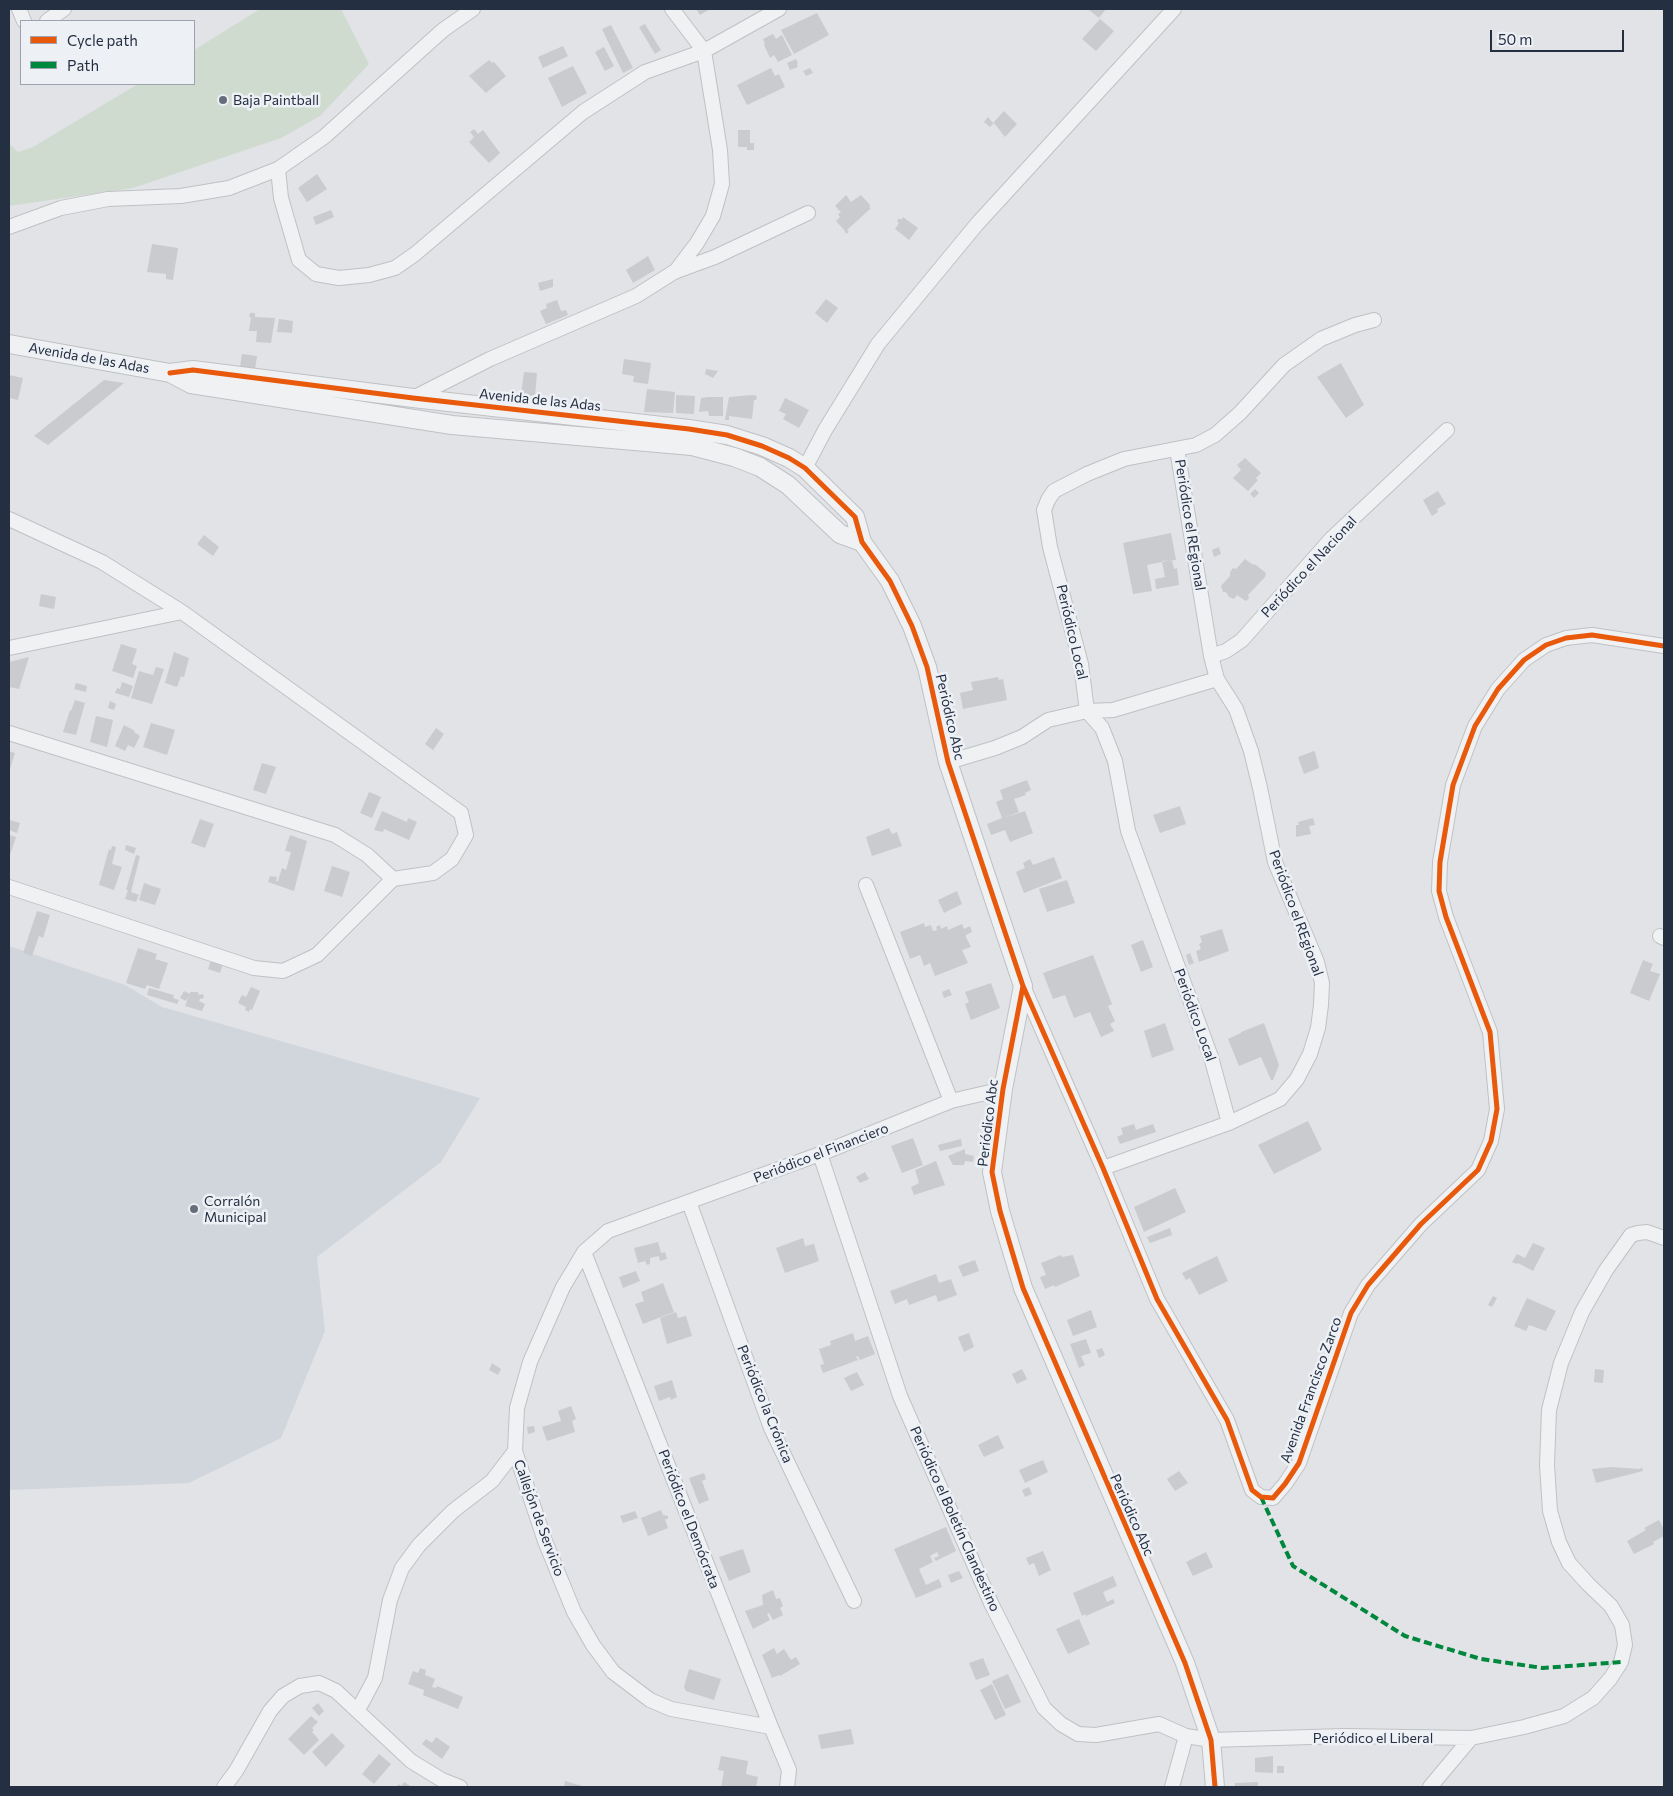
<!DOCTYPE html>
<meta charset="utf-8">
<style>
body{margin:0}
#map{position:relative;width:1673px;height:1796px;overflow:hidden;background:#e1e3e6;font-family:Commissioner,sans-serif}
canvas{display:block}
.frame{position:absolute;inset:0;border:10px solid #252f42;pointer-events:none}
.legend{position:absolute;left:20px;top:20px;width:175px;height:65px;box-sizing:border-box;background:#edf1f6;border:1px solid #9da3ae;margin:0;padding:6px 9px;list-style:none;font-size:15px;color:#252f42}
.legend li{display:flex;align-items:center;gap:10px;height:25px}
.legend b{width:25px;border:1px solid #9da3ae}
.scale{position:absolute;left:1490px;top:30px;width:134px;height:22px;box-sizing:border-box;border:2px solid #252f42;border-top:0;padding-left:6px;font-size:15px;line-height:18px;white-space:nowrap;color:#252f42;-webkit-text-stroke:4px #edf1f6;paint-order:stroke}
</style>
<div id="map">
<canvas width="1673" height="1796"></canvas>
<div class="frame"></div>
<ul class="legend">
<li><b style="height:6px;background:#e8590c"></b>Cycle path</li>
<li><b style="height:6px;background:#00873e"></b>Path</li>
</ul>
<div class="scale">50 m</div>
</div>
<script>
const g = document.querySelector('canvas').getContext('2d');
g.lineJoin = 'round';
function fill(path, color) {
  g.fillStyle = color;
  g.fill(path, 'evenodd');
}
function shape(rows) {
  const path = new Path2D();
  for (const r of rows) {
    path.moveTo(r[0], r[1]);
    for (let i = 2; i < r.length; i += 2) path.lineTo(r[i], r[i + 1]);
  }
  return path;
}
function strokePath(path, color, width, dash) {
  g.strokeStyle = color;
  g.lineWidth = width;
  g.lineCap = dash ? 'butt' : 'round';
  g.setLineDash(dash || []);
  g.stroke(path);
}
function label(font, color, halo, rows, align = 'center') {
  g.font = font + ' Commissioner,sans-serif';
  g.lineWidth = 5;
  g.setLineDash([]);
  g.textBaseline = 'middle';
  g.strokeStyle = halo;
  g.fillStyle = color;
  for (const [text, x, y, turn = 0] of rows) {
    g.save();
    g.translate(x, y);
    g.rotate((+turn || 0) * Math.PI / 180);
    g.textAlign = isNaN(turn) ? turn : align;
    if (halo) g.strokeText(text, 0, 0);
    g.fillText(text, 0, 0);
    g.restore();
  }
}
fill(shape([
 [9,946,125,985,162,1007,480,1098,441,1162,317,1257,325,1331,281,1438,189,1483,9,1490]
]), '#d1d6dd');
fill(shape([
 [260,9,341,9,369,64,320,116,281,138,133,188,9,206,9,143,18,152,33,147,138,84,194,84,194,50]
]), '#d0dbd0');
fill(shape([
 [696,9,710,9,700,15],
 [1088,9,1106,9,1099,18],
 [817,13,829,35,794,54,781,30],
 [1100,19,1114,31,1096,51,1082,39],
 [645,24,661,50,655,54,639,27],
 [611,25,633,68,623,73,602,29],
 [773,34,776,39,782,35,792,55,778,62,774,55,770,58,764,45,765,44,763,39],
 [563,46,568,56,543,68,538,57],
 [604,47,614,66,605,71,595,52],
 [796,59,798,63,797,64,798,67,790,70,787,63],
 [489,60,492,63,494,62,506,76,486,93,469,76],
 [573,66,587,93,562,107,548,78],
 [771,68,775,76,779,74,785,87,747,105,737,85],
 [810,68,813,73,806,76,803,71],
 [1004,111,1017,124,1005,137,994,123,990,127,984,122,988,117,993,123],
 [474,129,478,134,483,130,500,153,489,163,469,142,474,137,470,132],
 [738,130,750,130,750,143,754,143,754,150,747,150,747,147,738,147],
 [317,174,327,189,307,202,298,188],
 [846,195,851,202,861,195,870,205,869,207,871,208,847,230,849,232,846,234,845,231,836,221,840,217,838,214,841,212,835,206],
 [331,210,334,217,316,225,313,217],
 [903,217,918,228,909,240,895,229,899,223,897,221,899,218,901,220],
 [152,244,178,248,173,280,166,279,166,274,147,272],
 [648,256,655,270,633,283,626,270],
 [553,279,553,287,540,291,538,283],
 [826,299,838,308,827,323,815,313],
 [557,300,561,311,566,310,568,315,546,324,540,311,547,308,546,304],
 [250,313,255,313,255,317,275,318,271,343,256,342,257,331,249,331,251,317,249,317],
 [279,319,293,321,292,333,277,332],
 [242,354,257,356,255,370,240,367],
 [624,359,651,363,648,384,633,382,634,376,622,374],
 [1341,363,1364,405,1346,418,1317,377],
 [706,369,718,371,713,378,705,374],
 [524,372,537,373,535,396,521,395],
 [9,375,23,378,18,400,9,398],
 [104,380,124,383,48,445,34,436],
 [647,389,675,392,673,413,644,412],
 [676,395,695,396,694,414,676,413],
 [753,395,757,396,756,400,754,400,752,419,729,416,729,420,725,420,729,397],
 [708,397,723,397,723,416,709,416,708,411,699,412,701,398],
 [785,398,809,410,799,428,783,419,786,414,779,411],
 [1245,458,1261,473,1256,478,1258,480,1248,491,1233,478,1241,470,1237,465],
 [1255,489,1259,493,1254,498,1250,494],
 [1438,491,1446,504,1437,509,1438,512,1432,516,1423,500],
 [1171,533,1176,560,1162,561,1162,562,1147,565,1152,591,1133,594,1123,543],
 [204,535,219,547,213,556,197,544],
 [1219,547,1221,554,1214,557,1212,550],
 [1245,559,1252,564,1256,565,1266,573,1265,577,1248,595,1249,598,1246,601,1237,595,1234,599,1229,597,1226,592,1223,592,1221,586,1230,576,1230,572,1233,568,1236,569],
 [1172,560,1174,569,1177,568,1179,585,1156,589,1155,579,1165,577,1162,562],
 [41,594,56,597,54,609,39,606],
 [121,644,137,649,132,664,137,666,133,678,112,671],
 [174,652,189,658,184,677,181,676,177,687,165,683],
 [29,657,19,689,9,687,9,662],
 [156,667,164,669,152,704,131,698,139,671,153,675],
 [998,677,999,680,1003,679,1007,700,963,709,960,693,973,690,971,682],
 [122,682,133,686,129,697,115,693,117,688,120,689],
 [76,683,87,686,86,692,74,689],
 [75,700,85,703,76,735,63,732,70,710,71,711],
 [110,701,116,704,114,710,108,708],
 [96,716,113,720,107,747,90,742],
 [151,723,175,730,167,755,143,747],
 [124,725,135,731,134,732,140,736,134,748,128,745,125,751,115,746],
 [436,728,444,734,433,750,425,744],
 [9,751,15,753,9,772],
 [1314,751,1315,752,1319,768,1304,774,1298,757],
 [262,763,276,767,266,794,253,790],
 [1027,780,1031,790,1025,793,1026,795,1014,799,1019,812,1003,818,1025,811,1033,833,1010,842,1005,830,991,835,987,824,1002,818,996,802,1003,799,1000,790],
 [369,792,381,797,372,818,360,813],
 [1180,806,1186,824,1160,833,1153,815],
 [382,811,407,822,408,818,417,822,409,840,384,829,383,832,374,830],
 [1313,818,1315,825,1309,826,1311,834,1296,837,1296,825,1299,825,1298,822],
 [200,819,214,824,205,848,191,843],
 [10,820,20,823,17,833,9,830],
 [889,828,892,834,897,832,902,846,872,856,866,837],
 [9,835,16,837,9,858],
 [290,835,307,841,294,891,268,882,270,876,277,877,276,881,278,881,282,868,286,870,291,852,285,851],
 [126,845,136,848,134,854,125,850],
 [112,846,116,847,112,864,122,867,114,890,99,885,109,849,111,850],
 [136,855,140,856,131,892,139,895,136,902,125,899,128,890,126,890],
 [1054,857,1062,878,1024,893,1016,872,1025,868,1023,863,1030,859,1033,865],
 [332,866,350,872,342,897,324,891],
 [1067,880,1075,903,1047,912,1039,889],
 [144,883,161,889,155,905,139,900],
 [957,891,962,904,944,913,938,900],
 [37,911,50,915,43,938,39,936,32,956,23,953],
 [924,923,925,927,931,925,933,931,937,930,936,927,940,925,941,929,947,926,948,930,962,924,964,929,970,926,972,932,966,935,966,937,971,947,962,950,968,963,935,976,930,963,924,966,920,955,910,959,900,932],
 [1222,929,1229,951,1199,962,1196,951,1201,949,1199,944,1202,942,1200,936],
 [1143,940,1153,967,1141,972,1131,945],
 [138,948,157,954,155,959,168,963,159,989,147,985,145,989,126,983],
 [1190,953,1194,963,1189,965,1186,955],
 [1093,955,1112,1004,1108,1006,1115,1021,1110,1024,1114,1031,1101,1037,1090,1012,1074,1018,1065,995,1053,999,1043,973],
 [211,960,223,964,220,973,208,969],
 [1643,960,1653,964,1650,971,1660,974,1649,1001,1630,993],
 [991,983,1000,1008,971,1020,965,1004,969,1002,965,992],
 [251,987,260,991,252,1010,250,1009,249,1012,245,1010,246,1007,238,1003,242,995,246,997],
 [149,988,174,995,173,998,179,1000,177,1004,147,995],
 [949,989,952,995,944,998,942,992],
 [184,991,190,994,190,992,198,992,199,995,203,994,204,998,200,999,199,1001,205,1004,202,1011,185,1006,189,996,186,1001,180,998],
 [1165,1023,1174,1050,1152,1058,1144,1031],
 [1264,1023,1279,1065,1273,1080,1271,1080,1261,1057,1239,1066,1228,1039,1241,1033,1241,1032],
 [1308,1121,1322,1150,1274,1174,1258,1145],
 [1134,1124,1136,1130,1153,1124,1156,1132,1120,1144,1117,1137,1123,1134,1121,1128],
 [913,1138,923,1165,902,1173,891,1146],
 [961,1139,962,1146,940,1151,938,1145],
 [965,1149,965,1154,974,1156,973,1162,965,1161,964,1165,953,1165,948,1156],
 [936,1161,945,1185,914,1195,911,1187,919,1183,915,1170],
 [865,1172,869,1179,860,1183,856,1177],
 [1175,1188,1186,1212,1144,1232,1134,1207],
 [1170,1228,1172,1235,1150,1243,1147,1237],
 [803,1238,805,1246,814,1244,819,1261,785,1273,776,1248],
 [658,1242,661,1253,665,1252,667,1259,660,1261,659,1256,650,1258,650,1264,647,1265,645,1261,638,1263,634,1248],
 [1533,1243,1545,1248,1533,1271,1518,1263,1517,1264,1512,1262,1517,1254,1525,1258],
 [1061,1255,1062,1257,1073,1255,1080,1276,1055,1287,1054,1285,1045,1289,1040,1277,1046,1275,1041,1263],
 [1217,1256,1228,1281,1199,1295,1190,1278,1186,1280,1182,1273],
 [975,1260,979,1271,963,1277,958,1266],
 [636,1271,640,1281,623,1288,619,1277],
 [936,1274,939,1283,951,1279,957,1295,938,1302,936,1295,909,1305,907,1299,895,1304,890,1291],
 [663,1283,674,1312,643,1324,635,1304,644,1301,641,1292],
 [1493,1296,1497,1298,1492,1307,1488,1305],
 [1527,1298,1556,1311,1546,1331,1529,1325,1526,1331,1514,1326],
 [1091,1310,1097,1327,1073,1336,1067,1320],
 [676,1312,678,1318,686,1316,692,1336,667,1344,660,1318],
 [853,1333,855,1341,868,1336,875,1354,860,1360,858,1356,856,1357,858,1360,823,1373,820,1365,824,1364,819,1349,831,1345,830,1341],
 [969,1333,974,1347,964,1352,958,1337],
 [1086,1339,1091,1353,1081,1356,1085,1365,1079,1368,1070,1344],
 [1102,1348,1105,1355,1099,1358,1096,1350],
 [492,1363,501,1369,498,1375,489,1370],
 [1022,1369,1027,1379,1017,1384,1012,1374],
 [1595,1369,1604,1370,1603,1383,1594,1382],
 [857,1372,864,1385,851,1391,844,1378],
 [672,1380,677,1397,671,1400,670,1397,659,1401,654,1386],
 [571,1406,576,1419,572,1421,575,1432,547,1441,542,1427,561,1421,558,1411],
 [534,1426,535,1432,528,1434,527,1427],
 [998,1435,1004,1448,984,1457,978,1445],
 [1043,1460,1048,1472,1025,1483,1019,1470],
 [1612,1467,1640,1469,1642,1467,1643,1471,1596,1483,1592,1469],
 [1179,1471,1188,1483,1175,1491,1167,1479],
 [704,1473,706,1479,702,1481,709,1500,699,1504,689,1478],
 [1029,1487,1032,1494,1025,1497,1022,1490],
 [661,1510,663,1515,668,1516,668,1519,665,1519,668,1528,648,1536,641,1518],
 [635,1511,638,1518,623,1523,620,1516],
 [1659,1520,1664,1529,1664,1536,1653,1542,1654,1544,1634,1554,1627,1541,1646,1530,1644,1528],
 [946,1527,956,1551,936,1561,934,1558,939,1556,937,1552,930,1556,933,1562,919,1569,926,1585,939,1579,942,1587,916,1598,894,1549],
 [743,1549,751,1572,729,1581,719,1557],
 [1043,1551,1051,1570,1039,1576,1034,1563,1029,1565,1026,1558],
 [1206,1552,1213,1567,1193,1576,1186,1562],
 [959,1571,963,1578,951,1583,948,1575],
 [1113,1576,1117,1586,1103,1592,1107,1602,1113,1599,1115,1603,1086,1616,1085,1614,1082,1616,1073,1593],
 [773,1590,776,1599,780,1598,783,1606,780,1608,783,1615,773,1620,769,1613,767,1614,770,1620,753,1629,745,1611,763,1605,762,1595],
 [1079,1619,1090,1644,1068,1654,1056,1629],
 [774,1648,777,1654,784,1649,791,1660,796,1657,800,1664,780,1676,779,1675,772,1678,762,1655],
 [983,1658,990,1675,976,1680,969,1663],
 [420,1668,426,1670,425,1675,435,1679,432,1687,436,1688,437,1686,463,1697,458,1709,423,1695,424,1690,408,1684,413,1671,418,1673],
 [689,1669,721,1679,714,1700,686,1691,684,1687],
 [1008,1674,1021,1702,1005,1709,992,1681],
 [992,1684,1006,1715,995,1720,980,1690],
 [318,1703,324,1711,319,1716,312,1708],
 [311,1716,318,1722,312,1728,314,1730,312,1732,319,1740,304,1755,288,1739],
 [851,1729,854,1744,821,1749,818,1735],
 [332,1733,345,1746,326,1767,312,1752],
 [436,1737,450,1747,442,1759,422,1744,426,1739,432,1743],
 [379,1754,391,1764,374,1784,362,1774],
 [721,1756,748,1761,746,1774,758,1777,756,1787,721,1787,724,1771,718,1770],
 [1273,1756,1273,1773,1255,1772,1255,1758],
 [1277,1766,1284,1766,1284,1773,1277,1773],
 [565,1781,586,1787,564,1787],
 [404,1782,412,1787,396,1787,399,1784,401,1786],
 [1258,1782,1258,1787,1235,1787,1235,1783]
]), '#c9cbcf');
const minor = shape([
 [19,9,24,21],
 [672,9,704,51,720,150,722,184,713,216,697,243,675,272],
 [47,21,64,9],
 [278,169,281,198,299,260,316,274,339,278,369,275,395,268,415,254,583,112,645,72,704,51,779,9],
 [9,227,61,208,108,199,181,196,229,188,278,169,324,137,443,30,473,9],
 [413,398,490,359,636,296,674,272,715,257,808,213],
 [805,468,825,430,878,344,977,224,1174,9],
 [9,519,102,562,182,612,461,813,466,835,452,859,433,873,393,879,317,955,283,971,254,968,9,887],
 [9,648,182,612],
 [1211,656,1226,651,1242,640,1332,538,1447,430],
 [9,733,335,835,367,855,393,879],
 [948,762,995,748,1022,737,1048,720,1087,711,1113,710,1217,679],
 [866,885,951,1101,1003,1089],
 [1660,936,1664,938],
 [1023,986,1103,1168,1157,1299,1227,1420,1252,1490,1261,1497,1273,1498,1285,1484,1299,1463,1351,1313,1368,1285,1421,1224,1478,1170,1491,1141,1497,1109,1490,1032,1446,917,1439,891,1440,862,1453,785,1475,726,1498,689,1524,660,1546,645,1566,638,1592,635,1664,646],
 [1229,1123,1211,1057,1128,831,1115,761,1102,728,1087,711,1081,664,1050,547,1044,510,1048,500,1054,491,1087,474,1124,459,1196,445,1215,435,1240,413,1284,365,1321,339,1355,325,1374,320],
 [820,1154,900,1396,991,1603,1044,1708,1061,1724,1078,1734,1096,1735,1159,1724,1186,1736,1211,1740,1344,1736,1471,1738,1524,1727,1564,1716,1593,1698,1610,1679,1621,1662,1625,1645,1622,1625,1611,1606,1588,1584,1569,1563,1559,1542,1550,1511,1547,1465,1549,1410,1561,1363,1582,1312,1606,1270,1631,1235,1638,1233,1647,1232,1664,1238],
 [1103,1168,1229,1123,1280,1099,1297,1079,1310,1054,1318,1028,1321,1005,1322,983,1317,962,1275,862,1260,788,1251,751,1236,709,1217,679,1211,656,1177,449],
 [689,1202,771,1428,854,1601],
 [584,1252,771,1727,789,1770,787,1787],
 [358,1710,375,1678,390,1600,402,1568,419,1545,453,1511,492,1481,515,1451],
 [771,1727,671,1709,650,1700,613,1672,593,1645,574,1612,545,1541,515,1451,517,1408,530,1362,563,1287,584,1252,608,1231,820,1154,951,1101],
 [224,1787,236,1771,270,1711,283,1696,300,1686,319,1683,336,1691,411,1761,442,1780,460,1787],
 [1172,1787,1186,1736],
 [1430,1787,1471,1738]
]);
const tertiary = shape([
 [9,344,170,373,191,384,452,425,692,446,734,457,760,467,788,485,840,534,862,542],
 [170,373,193,370,413,398,689,429,727,435,762,446,789,458,805,468,855,517,862,542,890,581,912,626,927,667,948,762,1023,986,1003,1089,992,1172,1000,1211,1023,1288,1185,1663,1211,1740,1215,1787]
]);
strokePath(minor, '#bfc1c4', 16);
strokePath(tertiary, '#bfc1c4', 20);
strokePath(minor, '#f0f1f3', 14);
strokePath(tertiary, '#f0f1f3', 18);
strokePath(shape([
 [1261,1497,1293,1566,1405,1636,1481,1659,1543,1668,1621,1662]
]), '#00873e', 4, [8, 4]);
strokePath(shape([
 [170,373,193,370,413,398,689,429,727,435,762,446,789,458,805,468,855,517,862,542,890,581,912,626,927,667,948,762,1023,986,1003,1089,992,1172,1000,1211,1023,1288,1185,1663,1211,1740,1215,1787],
 [1023,986,1103,1168,1157,1299,1227,1420,1252,1490,1261,1497,1273,1498,1285,1484,1299,1463,1351,1313,1368,1285,1421,1224,1478,1170,1491,1141,1497,1109,1490,1032,1446,917,1439,891,1440,862,1453,785,1475,726,1498,689,1524,660,1546,645,1566,638,1592,635,1664,646]
]), '#e8590c', 5);
for (const [x, y, r, color] of [
 [223,100,5,"#676e7b"],
 [194,1209,5,"#676e7b"]
]) {
  const dot = new Path2D();
  dot.arc(x, y, r, 0, 2 * Math.PI);
  g.fillStyle = color;
  g.fill(dot);
  strokePath(dot, '#edf1f6', 2);
}
label('14px', '#252f42', '#edf1f6', [
 ["Baja Paintball",233,100],
 ["Corralón",204,1201],
 ["Municipal",204,1217]
], 'left');
label('14px', '#252f42', '#edf1f6', [
 ["Avenida de las Adas",89,358,10],
 ["Avenida de las Adas",540,400,6],
 ["Periódico el REgional",1190,525,81],
 ["Periódico el Nacional",1309,567,-47],
 ["Periódico Local",1072,632,77],
 ["Periódico Abc",950,717,77],
 ["Periódico el REgional",1296,913,70],
 ["Periódico Local",1195,1015,70],
 ["Periódico Abc",988,1123,-83],
 ["Periódico el Financiero",821,1153,-21],
 ["Avenida Francisco Zarco",1311,1390,-70],
 ["Periódico la Crónica",765,1404,68],
 ["Periódico Abc",1132,1515,66],
 ["Callejón de Servicio",539,1518,70],
 ["Periódico el Demócrata",689,1519,69],
 ["Periódico el Boletín Clandestino",955,1519,66],
 ["Periódico el Liberal",1373,1738]
]);
</script>
